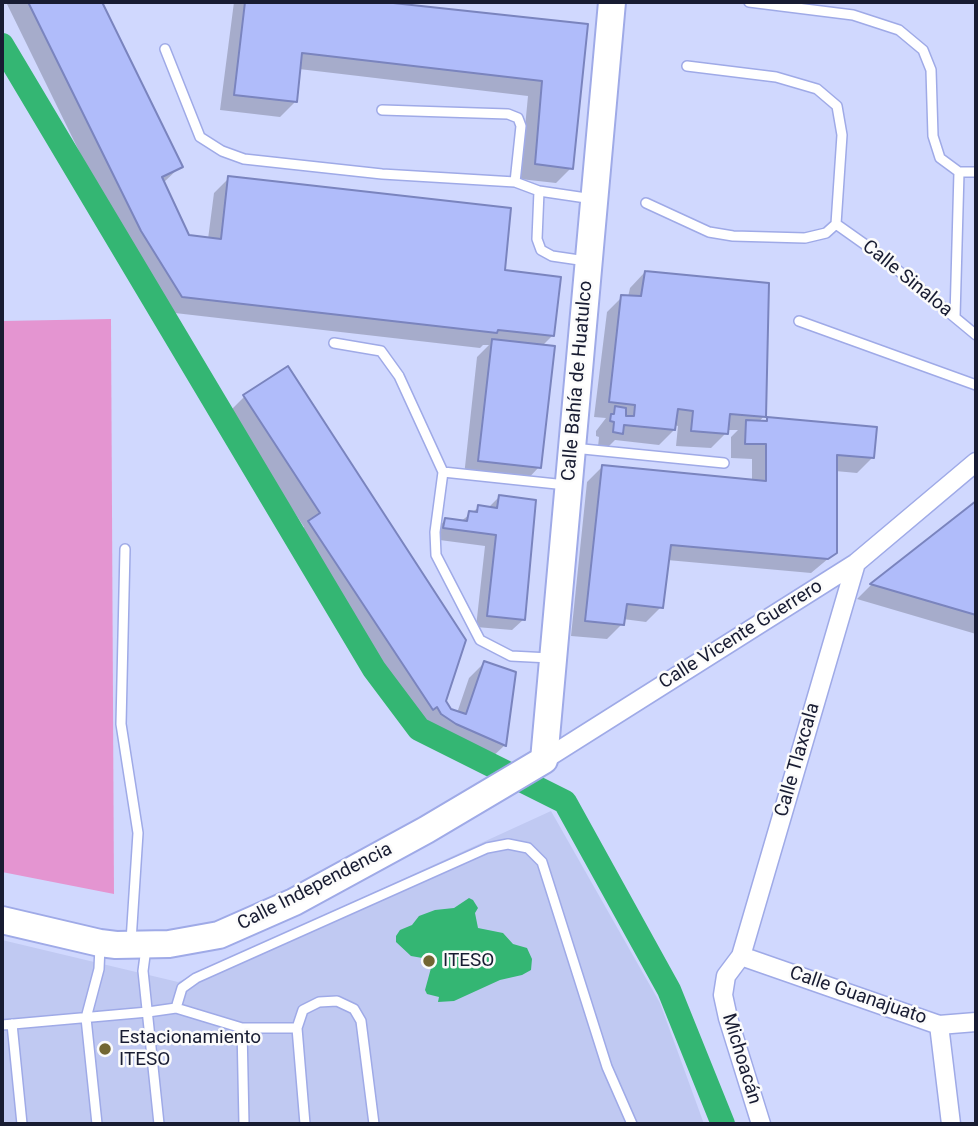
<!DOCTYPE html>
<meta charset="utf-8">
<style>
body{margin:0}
#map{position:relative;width:978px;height:1126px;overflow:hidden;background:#d0d8fe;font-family:Roboto,sans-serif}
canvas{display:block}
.frame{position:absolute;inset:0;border:4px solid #181c32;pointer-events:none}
</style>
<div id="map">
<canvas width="978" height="1126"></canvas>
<div class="frame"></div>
</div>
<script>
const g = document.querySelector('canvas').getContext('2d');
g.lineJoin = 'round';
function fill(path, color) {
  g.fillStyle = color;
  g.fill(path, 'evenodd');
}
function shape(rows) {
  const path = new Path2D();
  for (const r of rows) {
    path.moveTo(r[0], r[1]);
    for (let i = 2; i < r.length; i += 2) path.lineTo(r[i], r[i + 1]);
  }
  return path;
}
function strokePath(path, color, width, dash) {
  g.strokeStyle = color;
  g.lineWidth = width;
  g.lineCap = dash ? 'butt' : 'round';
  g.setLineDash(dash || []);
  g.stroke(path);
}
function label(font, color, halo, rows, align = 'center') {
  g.font = font + ' Roboto,sans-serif';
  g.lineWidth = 5;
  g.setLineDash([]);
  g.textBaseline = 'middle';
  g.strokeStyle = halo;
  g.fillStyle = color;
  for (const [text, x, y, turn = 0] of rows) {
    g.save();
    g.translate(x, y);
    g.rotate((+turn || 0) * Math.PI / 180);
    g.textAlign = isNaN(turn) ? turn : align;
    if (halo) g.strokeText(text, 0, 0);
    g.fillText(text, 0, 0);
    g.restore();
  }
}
fill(shape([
 [551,811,660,1003,704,1124,2,1124,2,940,178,982]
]), '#c0c9f2');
fill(shape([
 [111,319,114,894,2,872,2,321]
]), '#e495d1');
fill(shape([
 [469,898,473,900,478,908,475,913,478,928,503,933,513,944,527,948,532,959,531,970,522,975,500,980,454,1001,438,1002,439,997,427,994,425,990,431,968,428,959,411,956,396,942,396,936,400,930,412,925,419,916,435,910,454,908]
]), '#34b673');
fill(shape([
 [6,2,100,2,181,166,163,183,187,237,208,239,214,193,229,178,503,272,553,335,541,347,539,467,524,483,464,476,477,357,489,345,483,345,480,348,166,312,126,247],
 [234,2,368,2,586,26,571,168,556,183,520,179,528,96,299,69,295,102,280,117,220,110],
 [645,272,764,416,758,423,763,423,767,419,872,458,857,473,835,471,835,553,811,573,667,560,661,607,646,622,623,619,622,624,607,639,571,636,587,482,602,467,752,481,752,459,731,458,731,437,738,430,726,430,726,433,711,448,676,446,678,426,674,425,674,430,659,445,615,440,607,448,598,447,599,437,596,436,596,431,606,418,594,417,607,312,622,297,628,297,630,288],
 [287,368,444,701,450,710,457,713,469,678,484,663,505,745,489,760,440,738,426,729,421,721,417,724,294,537,304,527,229,412,244,397],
 [499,497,524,619,512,630,476,627,485,546,432,539,434,532,445,520,460,522,479,507,488,508],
 [976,503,976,634,857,599,871,585]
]), '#0003');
strokePath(shape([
 [2,45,374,669,419,729,565,802,669,990,723,1124]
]), '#34b673', 24);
const building = shape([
 [28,2,102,2,183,167,162,177,189,235,221,239,228,176,511,208,505,270,561,277,554,336,498,330,497,333,182,297,141,231,28,2],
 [245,2,384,2,588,24,573,169,535,164,542,81,302,53,297,102,234,95,245,2],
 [645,271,769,283,766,417,730,414,728,434,691,431,693,411,678,409,675,430,624,425,623,434,613,432,614,422,610,421,611,414,614,414,615,406,626,408,626,416,634,416,635,405,609,402,621,295,641,296,645,271],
 [492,339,555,346,541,468,478,461,492,339],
 [288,366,466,640,446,701,451,709,466,714,484,661,516,672,506,746,456,724,441,714,437,707,433,710,308,521,320,513,243,395,288,366],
 [767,417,877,427,874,458,837,455,837,553,828,559,671,545,663,608,627,604,624,625,585,621,602,465,766,481,766,444,745,444,746,420,767,421,767,417],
 [499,495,536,500,525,620,487,616,496,535,443,528,445,518,467,521,469,511,477,512,478,505,497,508,499,495],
 [976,501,976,615,870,584,976,501]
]);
fill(building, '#b0bcfa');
strokePath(building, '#7a84be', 2);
const lane = shape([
 [749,2,853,15,899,30,923,50,931,70,933,136,940,158,959,172,976,172],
 [165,49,200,137,222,151,244,159,382,174,515,182,539,191,537,239,541,250,552,256,586,261],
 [382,110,508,114,518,118,521,126,515,182],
 [539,191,593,199],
 [646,203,709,232,733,236,805,238,826,233,836,224,842,135,837,106,817,89,776,77,687,66],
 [836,224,877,253,976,335],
 [955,317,959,172],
 [799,321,976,385],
 [334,343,381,351,399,376,443,472],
 [573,448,724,463],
 [125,549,121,724,138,833,131,941],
 [550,658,511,656,480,640,436,555,435,532,443,472,566,485],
 [146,948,143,971,159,1124],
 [176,1008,182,988,196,978,487,848,508,844,528,848,542,862,607,1067,632,1124],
 [12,1024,22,1124],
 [2,1025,148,1012,176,1008,242,1028,297,1028,303,1010,319,1002,337,1001,354,1009,361,1021,374,1124],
 [242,1028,244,1124],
 [297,1028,305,1124],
 [97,1124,86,1018,99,969,100,946]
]);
const street = shape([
 [544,760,856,563,976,462],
 [741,956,939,1025,976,1022],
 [939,1025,951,1124],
 [761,1124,728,1018,723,995,726,976,741,956,856,563]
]);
const secondary = shape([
 [2,920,100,943,116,945,169,944,219,935,294,902,426,830,544,760,612,2]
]);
strokePath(lane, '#9faae7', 12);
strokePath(street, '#9faae7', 21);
strokePath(secondary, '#9faae7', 30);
strokePath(lane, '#fff', 9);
strokePath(street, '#fff', 18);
strokePath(secondary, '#fff', 26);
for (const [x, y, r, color] of [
 [429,961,7,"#726633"],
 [105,1049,7,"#726633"]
]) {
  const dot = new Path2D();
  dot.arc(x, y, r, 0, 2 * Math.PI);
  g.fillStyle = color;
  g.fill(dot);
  strokePath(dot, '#fbfbfb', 2.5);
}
label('19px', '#181c32', '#fbfbfb', [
 ["Calle Sinaloa",907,279,39],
 ["Calle Bahía de Huatulco",578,381,-85],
 ["Calle Vicente Guerrero",741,635,-32],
 ["Calle Tlaxcala",798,760,-74],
 ["Calle Independencia",315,887,-27],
 ["Calle Guanajuato",858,996,19],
 ["Michoacán",741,1059,73]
]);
label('19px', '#181c32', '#fbfbfb', [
 ["ITESO",443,961],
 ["Estacionamiento",119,1038],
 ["ITESO",119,1060]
], 'left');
</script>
